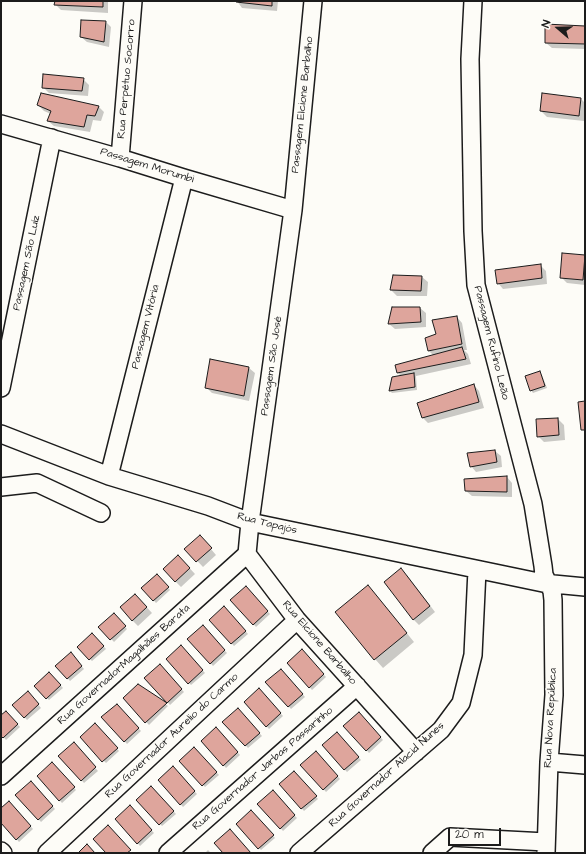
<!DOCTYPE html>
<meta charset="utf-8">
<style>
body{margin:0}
#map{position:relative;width:586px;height:854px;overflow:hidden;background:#fdfcf7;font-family:"Architects Daughter",sans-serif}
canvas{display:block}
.frame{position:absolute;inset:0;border:2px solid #1c1c1c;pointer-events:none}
.north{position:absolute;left:538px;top:8px;width:40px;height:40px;-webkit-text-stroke:3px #fdfcf7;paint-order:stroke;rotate:290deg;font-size:11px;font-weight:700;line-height:16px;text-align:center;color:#1c1c1c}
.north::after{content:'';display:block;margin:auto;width:14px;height:18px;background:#1c1c1c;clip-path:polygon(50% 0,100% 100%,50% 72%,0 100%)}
.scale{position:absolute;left:448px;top:828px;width:53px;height:18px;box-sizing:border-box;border:2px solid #1c1c1c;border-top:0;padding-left:5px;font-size:12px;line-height:14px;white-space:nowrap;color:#1c1c1c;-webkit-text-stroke:3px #fdfcf7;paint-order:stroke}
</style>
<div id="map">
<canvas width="586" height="854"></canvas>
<div class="frame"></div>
<div class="north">N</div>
<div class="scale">20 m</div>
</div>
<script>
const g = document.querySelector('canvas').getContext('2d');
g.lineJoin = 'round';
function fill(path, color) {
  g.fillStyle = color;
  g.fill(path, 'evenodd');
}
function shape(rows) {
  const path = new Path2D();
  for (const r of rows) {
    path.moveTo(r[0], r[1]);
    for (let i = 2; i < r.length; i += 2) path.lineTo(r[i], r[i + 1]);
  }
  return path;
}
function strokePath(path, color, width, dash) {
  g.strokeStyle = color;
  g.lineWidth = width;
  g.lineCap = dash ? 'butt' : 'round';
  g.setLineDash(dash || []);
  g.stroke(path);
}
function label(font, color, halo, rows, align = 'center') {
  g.font = font + ' "Architects Daughter",sans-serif';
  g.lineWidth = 3;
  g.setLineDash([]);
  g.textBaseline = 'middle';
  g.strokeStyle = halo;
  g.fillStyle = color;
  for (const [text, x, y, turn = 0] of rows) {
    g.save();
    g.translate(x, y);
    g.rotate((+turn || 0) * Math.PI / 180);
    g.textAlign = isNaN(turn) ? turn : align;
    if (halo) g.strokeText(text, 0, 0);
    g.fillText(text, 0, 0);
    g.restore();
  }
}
fill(shape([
 [56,1,108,1,108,13,61,10,56,5],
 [237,1,278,1,277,11,242,8],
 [106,22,111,27,109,47,87,42,81,37],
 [585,27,585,49,552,48,546,43],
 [83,79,89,85,88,96,49,93,43,87],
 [41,94,99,107,104,112,101,121,93,120,90,132,54,126,48,121,51,114,44,111,38,105],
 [581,99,585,103,584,121,547,117,541,111],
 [563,254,585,256,585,285,567,283,561,277],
 [540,265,546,271,547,284,503,289,498,283],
 [394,276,422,277,428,282,427,296,397,296,391,290],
 [420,308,426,313,426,327,395,329,389,324],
 [457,317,462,323,467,350,464,350,468,354,471,364,416,376,417,390,392,393,390,391,402,377,398,373,434,356,429,351,427,339,437,335],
 [211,360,249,368,255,373,249,401,212,393,206,387],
 [540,372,542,375,547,388,533,393,531,390],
 [474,385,479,391,484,408,428,423,423,418],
 [558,419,564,425,565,440,544,442,538,436],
 [495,451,501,456,502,467,476,472,471,466],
 [507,477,512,483,512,497,472,496,466,491],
 [205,542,216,555,203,567,186,549],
 [184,562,195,574,181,587,175,581],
 [157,575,170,590,156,603,143,588],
 [407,575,435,612,419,625,413,619],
 [368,586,376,595,414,642,383,668,375,659],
 [246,588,270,614,256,627,232,600],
 [141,601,152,613,138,626,132,620],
 [224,607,248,634,234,646,210,620],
 [114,615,127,629,114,642,100,627],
 [203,627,227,653,213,666,189,639],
 [92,634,106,649,92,661,78,647],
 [181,646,205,673,191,685,167,659],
 [302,651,326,677,312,690,288,663],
 [71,654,84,669,70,681,57,666],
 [160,666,184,692,170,705,146,678],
 [281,670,305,697,291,709,267,683],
 [49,673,63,688,49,700,35,686],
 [138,685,168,706,149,725,124,698],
 [259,690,283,716,269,729,245,702],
 [28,692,41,708,27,720,14,705],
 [117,705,141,731,127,744,103,717],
 [238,709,262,736,248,748,224,722],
 [6,712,20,727,6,740,1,734,1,717],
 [359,713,383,740,369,753,345,726],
 [95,724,119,751,106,763,81,737],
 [216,729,240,755,226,768,202,741],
 [337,733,361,760,347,772,323,746],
 [74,744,98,771,84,783,60,756],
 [194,748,219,775,205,787,181,761],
 [316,752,340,779,326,792,302,765],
 [52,763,76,790,62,803,38,776],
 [173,768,197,794,183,807,159,780],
 [294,772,318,799,304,811,280,784],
 [31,783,55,809,41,822,17,795],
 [151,787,176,814,162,826,138,800],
 [273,792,297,818,283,831,259,804],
 [9,802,33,829,19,842,1,821,1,810],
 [130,807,154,833,140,846,116,819],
 [251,811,275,838,261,850,237,824],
 [208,850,211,853,205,853]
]), '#0003');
const building = shape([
 [55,1,103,1,103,7,54,5,55,1],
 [236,1,272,1,272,6,236,2,236,1],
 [81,20,106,21,104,42,80,37,81,20],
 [545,24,585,26,585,44,545,43,545,24],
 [43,74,84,78,82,91,42,88,43,74],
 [41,93,99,106,95,116,87,115,84,127,47,121,51,111,37,105,41,93],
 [542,93,581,98,579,116,540,111,542,93],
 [562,253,585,255,583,280,560,278,562,253],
 [541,264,542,278,497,284,495,270,541,264],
 [393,275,422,276,421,291,390,290,393,275],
 [392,307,420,307,421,322,388,324,392,307],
 [457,316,462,344,428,351,425,338,436,334,432,320,457,316],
 [462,347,466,359,397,373,395,365,462,347],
 [210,359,249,367,244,396,205,388,210,359],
 [540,371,545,386,530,391,525,376,540,371],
 [414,373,415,387,389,391,392,377,414,373],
 [474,384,479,402,422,418,417,403,474,384],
 [585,401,585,430,581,430,578,402,585,401],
 [558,418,559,435,537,437,536,419,558,418],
 [495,450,497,462,470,467,467,453,495,450],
 [507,476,507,492,465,491,464,479,507,476],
 [200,535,212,548,196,562,184,549,200,535],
 [178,555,190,568,175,582,163,569,178,555],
 [401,568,430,606,413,620,384,582,401,568],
 [157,574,169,587,153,601,141,588,157,574],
 [368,585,407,633,374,660,335,612,368,585],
 [246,586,268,611,253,625,230,600,246,586],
 [135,594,147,607,132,621,120,607,135,594],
 [224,606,246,631,231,644,209,620,224,606],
 [114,613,126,626,110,640,98,627,114,613],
 [203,625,225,650,210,664,187,639,203,625],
 [92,633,104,646,89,660,77,647,92,633],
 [181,645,203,670,188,684,166,659,181,645],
 [302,649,324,674,309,688,287,663,302,649],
 [71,652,82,666,67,679,55,666,71,652],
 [160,664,182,689,167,703,144,678,160,664],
 [281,669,303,694,288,707,265,682,281,669],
 [49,672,61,685,46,699,34,686,49,672],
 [138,684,167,703,145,723,123,698,138,684],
 [259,688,281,713,266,727,244,702,259,688],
 [28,691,39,704,24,718,12,705,28,691],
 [117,704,139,728,124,742,101,717,117,704],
 [238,708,260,733,245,746,222,722,238,708],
 [6,711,18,724,3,738,1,736,1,715,6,711],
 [359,712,381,737,366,751,343,726,359,712],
 [95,723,118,748,102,762,80,737,95,723],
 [216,727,238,752,223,766,201,741,216,727],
 [337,732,359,757,344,770,322,745,337,732],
 [74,742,96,767,81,781,58,756,74,742],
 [194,747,217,772,202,786,179,761,194,747],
 [316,751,338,776,323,790,300,765,316,751],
 [52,762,75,787,59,801,37,776,52,762],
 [173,766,195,791,180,805,158,780,173,766],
 [294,771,317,796,301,809,279,784,294,771],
 [31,781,53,806,38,820,15,795,31,781],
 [151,786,174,811,159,825,136,800,151,786],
 [273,790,295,815,280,829,257,804,273,790],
 [9,801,31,826,16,840,1,823,1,808,9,801],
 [130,805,152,830,137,844,115,819,130,805],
 [251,810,274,835,258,849,236,824,251,810],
 [108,825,131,850,127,853,106,853,93,839,108,825],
 [230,829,251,853,223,853,214,843,230,829],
 [87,844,95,853,78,853,87,844]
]);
fill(building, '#dea59c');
strokePath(building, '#1c1c1c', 1);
const minor = shape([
 [313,1,293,210,250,522,247,554,297,620,416,752],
 [473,1,470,59,473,231,476,285,533,504,543,566,544,575,552,591,553,600,554,695,549,762,546,853],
 [1,124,120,158,184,178,293,210],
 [120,158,133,1],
 [1,388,52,138],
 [1,434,109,476,208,506,250,522,543,583,585,587],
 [109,476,184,178],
 [1,487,37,483,101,513],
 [549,762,585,765],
 [1,776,247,554],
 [1,851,3,853],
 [47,853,297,620],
 [168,853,357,686],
 [299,853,441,730,461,703,473,655,477,570],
 [432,853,450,837,546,842]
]);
strokePath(minor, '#1c1c1c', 20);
strokePath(minor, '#fdfcf7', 17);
label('11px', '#1c1c1c', '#fdfcf7', [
 ["Rua Perpétuo Socorro",127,79,-85],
 ["Passagem Elcione Barbalho",303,105,-84],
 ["Passagem Morumbi",147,166,17],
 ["Passagem São Luíz",27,263,-78],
 ["Passagem Vitória",146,327,-76],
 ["Passagem Rufino Leão",491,343,76],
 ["Passagem São José",272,366,-82],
 ["Rua Tapajós",267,524,14],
 ["Rua Elcione Barbalho",319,643,49],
 ["Rua GovernadorMagalhães Barata",124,665,-42],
 ["Rua Nova República",551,718,-87],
 ["Rua Governador Aurelio do Carmo",172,736,-43],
 ["Rua Governador Jarbas Passarinho",263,769,-41],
 ["Rua Governador Alacid Nunes",387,775,-42]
]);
</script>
